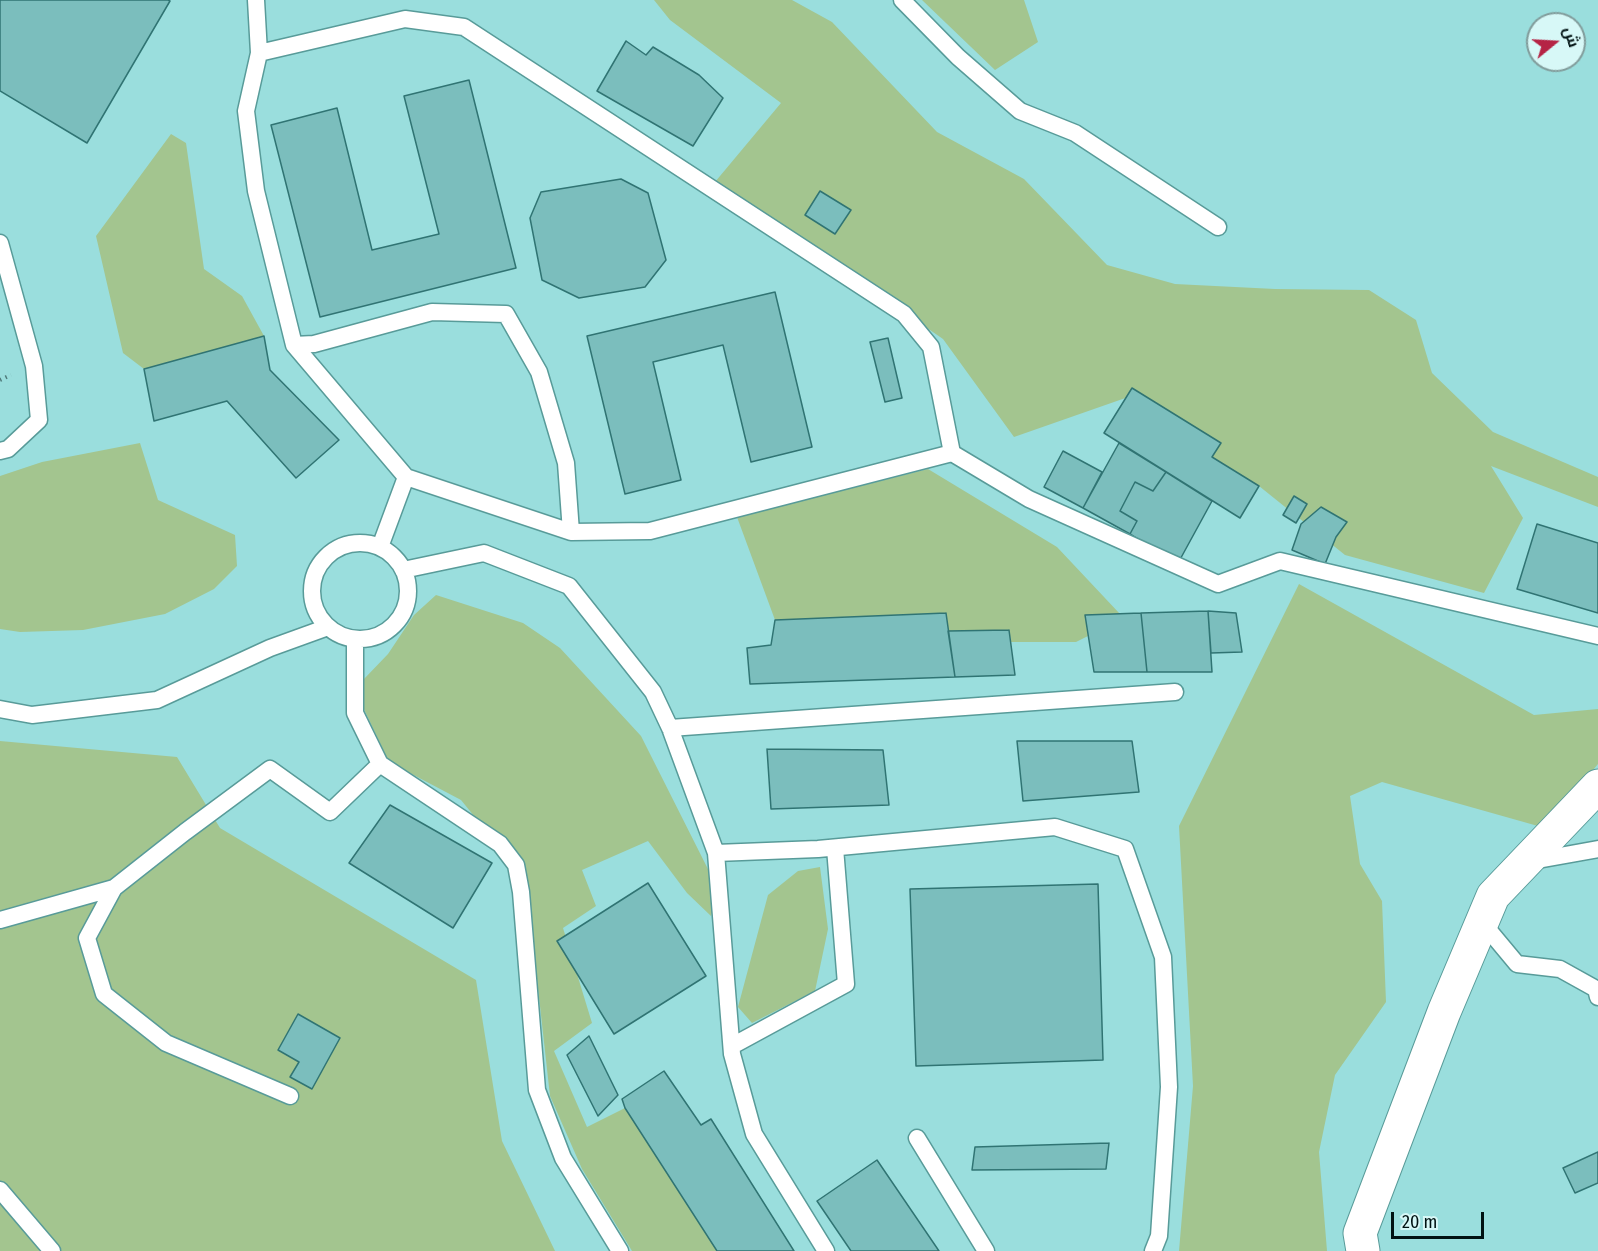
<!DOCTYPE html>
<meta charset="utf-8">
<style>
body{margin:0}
#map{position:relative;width:1598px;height:1251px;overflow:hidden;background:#9adedd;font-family:"Fira Sans Condensed",Cairo,sans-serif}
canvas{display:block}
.north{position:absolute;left:1526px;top:12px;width:60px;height:60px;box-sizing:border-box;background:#d7f8f7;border:2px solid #819c9b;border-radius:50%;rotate:72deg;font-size:16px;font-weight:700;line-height:24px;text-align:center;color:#001212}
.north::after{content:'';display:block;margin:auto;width:21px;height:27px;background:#b52445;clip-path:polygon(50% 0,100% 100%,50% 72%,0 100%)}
.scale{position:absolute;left:1391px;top:1212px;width:93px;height:27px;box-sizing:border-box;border:3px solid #001212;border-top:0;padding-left:8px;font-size:18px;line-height:21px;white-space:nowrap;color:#001212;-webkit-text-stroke:4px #d7f8f7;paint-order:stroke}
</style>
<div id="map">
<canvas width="1598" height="1251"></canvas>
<div class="north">ش</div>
<div class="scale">20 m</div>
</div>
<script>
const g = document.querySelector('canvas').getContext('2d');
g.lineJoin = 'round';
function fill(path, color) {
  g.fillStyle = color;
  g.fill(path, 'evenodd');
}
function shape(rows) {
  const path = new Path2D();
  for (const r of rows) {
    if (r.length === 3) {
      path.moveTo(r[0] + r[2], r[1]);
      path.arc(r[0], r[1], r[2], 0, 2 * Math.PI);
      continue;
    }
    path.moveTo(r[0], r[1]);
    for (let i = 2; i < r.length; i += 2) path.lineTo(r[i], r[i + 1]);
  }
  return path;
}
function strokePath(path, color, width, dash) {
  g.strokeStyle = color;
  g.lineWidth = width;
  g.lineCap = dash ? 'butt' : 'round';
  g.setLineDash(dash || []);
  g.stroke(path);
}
fill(shape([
 [654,0,792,0,832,22,937,132,1024,179,1107,265,1175,284,1275,289,1369,290,1416,320,1432,373,1493,432,1598,477,1598,507,1491,466,1523,518,1484,593,1345,555,1259,486,1212,457,1134,395,1014,437,943,339,715,182,781,103,670,20],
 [922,0,1024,0,1038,42,995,70],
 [171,134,186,143,204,269,242,296,264,336,144,369,123,353,96,236],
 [140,443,158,500,235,535,237,566,214,589,165,614,83,630,20,632,0,629,0,476,42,462],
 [928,469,1057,547,1120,614,1085,616,1088,636,1076,642,1011,642,1009,630,948,631,945,613,775,620,737,517],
 [1299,584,1534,715,1598,709,1598,764,1545,828,1382,782,1350,796,1360,864,1382,901,1386,1002,1335,1075,1319,1152,1327,1251,1179,1251,1193,1086,1179,826],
 [436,595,523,623,560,648,641,736,718,889,711,916,687,893,648,841,582,870,596,906,563,928,592,1023,554,1051,587,1127,625,1108,717,1251,632,1251,582,1169,550,1096,526,880,461,800,389,762,361,703,364,679,388,654,414,615],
 [0,741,177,757,220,828,476,980,502,1141,555,1251,0,1251],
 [820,867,828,929,815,991,752,1023,738,1007,768,895,798,871]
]), '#a3c58f');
const building = shape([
 [0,0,168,0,170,1,87,143,0,91,0,0],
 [626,41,646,55,653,47,699,75,723,98,693,146,597,91,626,41],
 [469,80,516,268,320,317,271,125,337,108,372,250,439,234,404,96,469,80],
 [621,179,648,193,666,260,645,287,579,298,542,280,530,218,541,192,621,179],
 [820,191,851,210,835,234,805,215,820,191],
 [775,292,812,447,751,462,723,345,653,362,681,480,625,494,587,336,775,292],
 [264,336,270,370,339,440,296,478,227,401,154,421,144,369,264,336],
 [888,338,902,398,885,402,870,342,888,338],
 [1132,388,1221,443,1212,457,1259,486,1240,518,1104,433,1132,388],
 [1119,443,1166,472,1153,491,1135,482,1120,511,1137,521,1130,534,1083,508,1119,443],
 [1063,451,1102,472,1083,508,1044,487,1063,451],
 [1166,472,1212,501,1177,565,1130,534,1137,521,1120,511,1135,482,1153,491,1166,472],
 [1294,496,1307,504,1296,523,1283,515,1294,496],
 [1321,507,1347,522,1336,537,1325,564,1292,550,1301,524,1321,507],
 [1537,524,1598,543,1598,613,1517,589,1537,524],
 [1208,611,1236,613,1242,652,1211,653,1208,611],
 [1208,611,1212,672,1147,672,1141,613,1208,611],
 [946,613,955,677,750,684,747,648,771,645,775,620,946,613],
 [1141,613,1147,672,1094,672,1085,615,1141,613],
 [1009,630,1015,675,955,677,948,631,1009,630],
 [1017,741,1132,741,1139,792,1023,801,1017,741],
 [767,749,883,750,889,805,771,809,767,749],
 [390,805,492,863,453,928,349,863,390,805],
 [648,883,706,976,614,1034,557,941,648,883],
 [1098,884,1103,1060,916,1066,910,889,1098,884],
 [298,1014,340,1038,312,1089,290,1077,299,1062,278,1050,298,1014],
 [589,1036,618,1095,598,1116,567,1055,589,1036],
 [664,1071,701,1125,711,1119,794,1251,717,1251,625,1108,622,1099,664,1071],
 [1109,1143,1106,1169,972,1170,975,1147,1109,1143],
 [1598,1152,1598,1183,1575,1193,1563,1168,1598,1152],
 [877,1160,939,1251,851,1251,817,1201,877,1160]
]);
fill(building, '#7bbebd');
strokePath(building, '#307473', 1.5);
const lane = shape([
 [256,0,259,53,246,111,256,191,294,345,406,477,571,532,650,531,952,453,1029,499,1218,584,1280,561,1598,636],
 [902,0,958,57,1020,111,1075,133,1218,227],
 [259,53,405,19,464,27,904,314,931,347,952,453],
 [0,243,34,366,39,420,8,449,0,451],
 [294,345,314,344,432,312,506,314,539,372,566,463,571,532],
 [360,591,48],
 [380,547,406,477],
 [403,570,484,553,569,586,653,692,670,728,716,853,732,1054,754,1134,826,1251],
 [355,639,355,713,380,764,500,844,516,865,521,892,537,1090,563,1158,620,1251],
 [0,709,32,715,157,700,270,648,328,627],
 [670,728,1175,692],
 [716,853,818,849,1055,827,1125,849,1163,957,1169,1087,1159,1236,1153,1251],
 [1532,861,1598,849],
 [0,920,114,888],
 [1482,922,1517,964,1560,969,1596,989,1598,997],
 [732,1046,846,984,835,848],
 [290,1096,166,1043,104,994,87,938,114,888,185,832,270,769,330,812,380,764],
 [917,1138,986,1251],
 [0,1190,52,1251]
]);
const street = shape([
 [1363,1251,1360,1233,1444,1012,1493,896,1598,786]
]);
strokePath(lane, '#589b99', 19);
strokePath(street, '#589b99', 35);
strokePath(shape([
 [0,380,11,375]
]), '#507c7c', 4, [1.5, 4.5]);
strokePath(lane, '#fff', 16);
strokePath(street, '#fff', 33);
</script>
